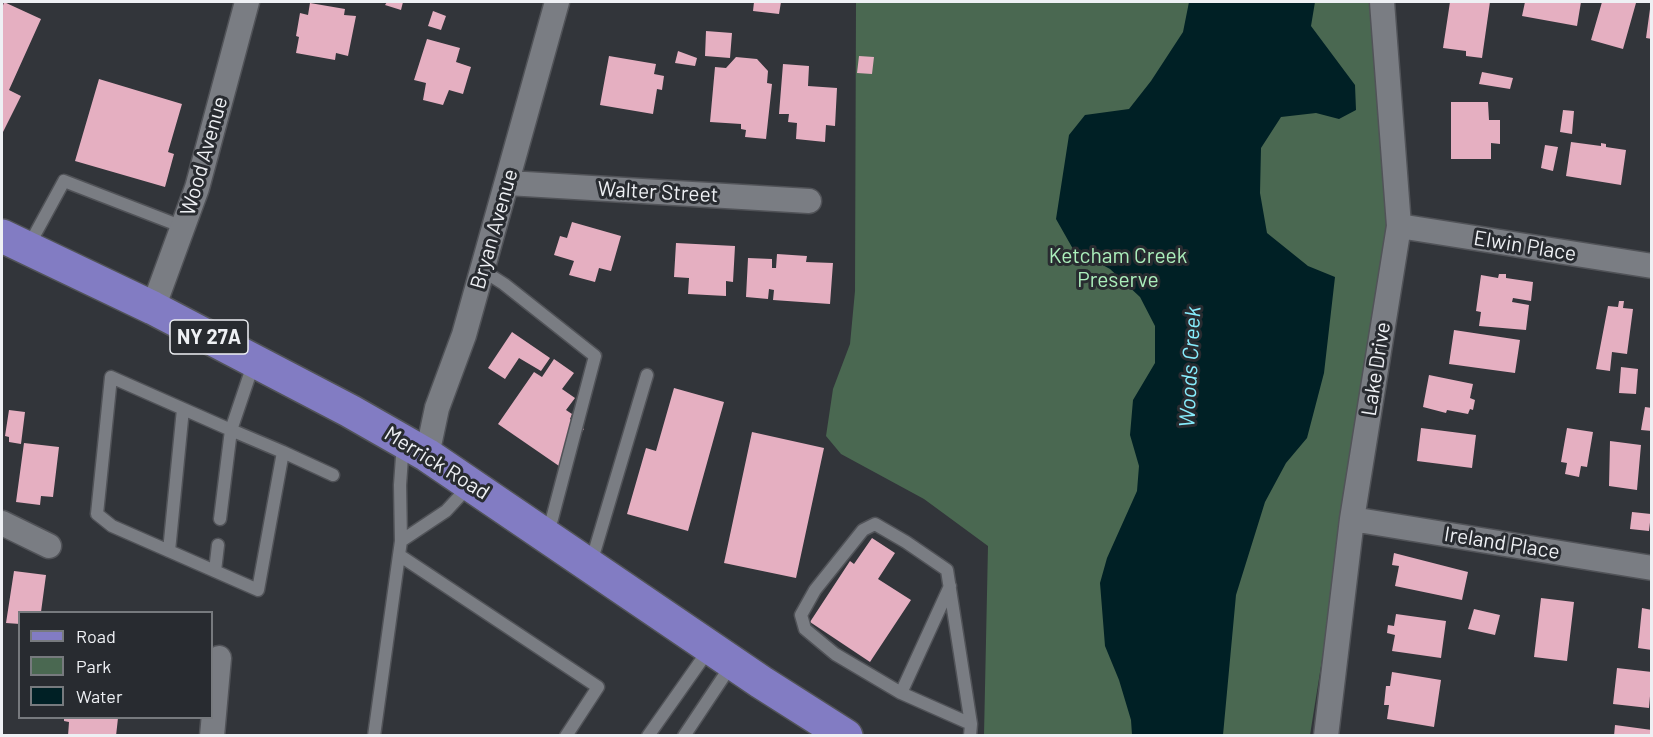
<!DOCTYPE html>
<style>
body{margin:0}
#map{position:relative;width:1653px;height:737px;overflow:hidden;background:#32353a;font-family:Barlow,sans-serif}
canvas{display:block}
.frame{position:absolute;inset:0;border:3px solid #eef0f4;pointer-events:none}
.legend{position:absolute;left:18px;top:611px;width:195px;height:108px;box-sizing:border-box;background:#282b30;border:2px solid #777a7e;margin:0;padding:8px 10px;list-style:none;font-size:18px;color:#eef0f4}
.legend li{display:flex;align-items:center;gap:12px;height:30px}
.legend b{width:30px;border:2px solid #777a7e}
</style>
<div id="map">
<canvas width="1653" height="737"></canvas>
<div class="frame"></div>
<ul class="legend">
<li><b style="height:8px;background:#827cc3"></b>Road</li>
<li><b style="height:16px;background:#4a6851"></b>Park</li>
<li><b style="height:16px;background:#002025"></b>Water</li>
</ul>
</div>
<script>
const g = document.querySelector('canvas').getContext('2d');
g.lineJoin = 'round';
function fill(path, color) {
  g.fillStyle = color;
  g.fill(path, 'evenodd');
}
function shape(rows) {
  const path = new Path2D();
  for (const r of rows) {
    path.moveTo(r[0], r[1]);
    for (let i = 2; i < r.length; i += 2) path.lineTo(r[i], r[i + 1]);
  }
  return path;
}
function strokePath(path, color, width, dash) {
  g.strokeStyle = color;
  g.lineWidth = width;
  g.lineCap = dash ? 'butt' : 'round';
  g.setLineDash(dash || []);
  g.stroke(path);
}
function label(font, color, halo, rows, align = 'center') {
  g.font = font + ' Barlow,sans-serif';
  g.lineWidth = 6;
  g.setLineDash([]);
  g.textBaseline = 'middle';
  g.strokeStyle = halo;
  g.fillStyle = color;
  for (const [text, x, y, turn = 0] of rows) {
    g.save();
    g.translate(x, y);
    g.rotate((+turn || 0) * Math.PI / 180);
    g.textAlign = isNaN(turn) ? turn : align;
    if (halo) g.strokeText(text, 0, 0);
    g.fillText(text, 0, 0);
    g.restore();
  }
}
fill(shape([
 [856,2,1371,2,1390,232,1310,735,984,735,988,546,924,499,841,454,826,436,833,389,850,344,855,291]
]), '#4a6851');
fill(shape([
 [1189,2,1315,2,1311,26,1355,85,1356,110,1339,119,1316,113,1281,117,1261,148,1260,193,1267,233,1308,266,1335,277,1324,373,1307,438,1286,463,1265,502,1236,595,1223,735,1132,735,1131,720,1119,680,1105,646,1100,583,1107,558,1137,491,1139,466,1130,435,1133,400,1155,363,1155,326,1140,297,1110,269,1073,249,1056,219,1069,135,1085,115,1129,109,1151,81,1183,32]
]), '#002025');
fill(shape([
 [4,2,41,19,9,90,21,96,2,134,2,9],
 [387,2,403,2,401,10,385,5],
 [754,2,781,2,779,14,753,11],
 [1450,2,1490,2,1482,58,1466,56,1466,51,1443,48],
 [1525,2,1581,2,1577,26,1522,16],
 [1602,2,1636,3,1623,49,1591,40],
 [310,3,345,9,344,15,356,16,348,56,336,53,335,60,296,53,299,37,296,36,300,13,308,15],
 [1650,9,1652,9,1652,39,1646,38],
 [433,11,446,16,441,30,428,26],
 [706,31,732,33,730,58,705,56],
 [427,39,460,48,456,62,471,67,463,94,449,90,443,105,423,100,426,83,414,80],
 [678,51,697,58,695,66,675,63],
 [609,56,656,64,654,74,664,76,662,90,657,89,653,114,600,105],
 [859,56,874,57,872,74,857,73],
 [736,57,757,59,768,71,767,83,772,84,766,139,745,137,746,130,741,129,741,124,710,122,715,67,726,68],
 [783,64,809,66,808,86,837,88,835,126,826,125,825,142,796,139,797,123,788,122,789,114,779,114],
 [1482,72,1513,78,1510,89,1479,84],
 [99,79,182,104,168,152,174,154,165,187,75,161],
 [1451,102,1488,102,1489,120,1500,120,1500,144,1491,143,1491,159,1451,159],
 [1563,110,1574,111,1572,134,1560,132],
 [1571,142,1601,146,1601,143,1606,144,1606,147,1626,150,1621,185,1566,176],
 [1545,145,1558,147,1553,171,1541,168],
 [572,222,621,236,611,271,599,268,595,282,569,275,574,261,554,255,560,236,567,238],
 [676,243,735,246,733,282,726,281,726,296,688,294,689,278,674,277],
 [777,254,807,256,806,262,833,263,830,304,773,300,774,290,769,289,768,299,746,297,748,258,772,259,772,268,776,268],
 [1499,274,1506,274,1506,278,1533,282,1531,301,1513,298,1512,302,1529,305,1526,330,1479,326,1481,312,1476,311,1481,275,1498,278],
 [1619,301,1624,301,1623,308,1633,309,1627,354,1612,352,1610,371,1596,369,1608,306,1618,307],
 [1454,330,1520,340,1515,373,1449,364],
 [512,332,550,358,541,371,519,358,505,379,488,368],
 [554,359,574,373,562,389,575,398,566,410,572,414,570,419,584,429,559,466,498,424,534,372,542,377],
 [1621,367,1638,369,1636,394,1619,393],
 [1429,375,1473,384,1470,398,1475,400,1473,410,1470,409,1468,414,1447,410,1446,413,1423,407],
 [674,388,724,402,688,531,627,514,646,448,656,451],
 [1645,407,1652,408,1652,431,1641,430],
 [9,410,25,412,21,444,9,442,9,437,5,436],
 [1421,428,1476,435,1472,468,1417,461],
 [1567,428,1593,432,1587,467,1581,466,1579,477,1565,474,1567,463,1561,462],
 [752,432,824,448,796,578,724,563],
 [1610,441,1641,445,1637,490,1609,486],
 [24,443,59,447,53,497,41,496,40,505,16,502],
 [1632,512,1651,514,1649,531,1630,529],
 [872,538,895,553,878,579,911,600,870,662,810,622,850,561,854,564],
 [1394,553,1468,572,1462,600,1395,586,1399,566,1392,565],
 [14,571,46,575,41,612,20,612,20,624,6,623],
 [1541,598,1574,602,1567,661,1534,657],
 [1642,608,1652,610,1652,650,1638,648],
 [1474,609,1500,615,1495,635,1468,629],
 [1396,614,1446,621,1441,658,1392,651,1395,635,1387,633,1388,625,1394,626],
 [1617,668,1652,672,1649,708,1613,704],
 [1392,672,1441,680,1434,727,1387,719,1389,705,1384,705,1386,686,1390,686],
 [64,718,118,718,116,736,68,736,69,722,64,721],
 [1615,725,1652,730,1652,736,1614,736]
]), '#e5afc1');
const service = shape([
 [28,247,64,181,183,227],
 [482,270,504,284,595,356,548,534],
 [403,443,400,485,401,541,446,511,470,485],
 [283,452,333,475],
 [220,519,231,430,283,452,258,590,112,526,97,514,111,377,231,430,254,362],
 [401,541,399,555,598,687,566,736],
 [169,551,183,409],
 [591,563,647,375],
 [215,571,218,545],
 [901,693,950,586],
 [374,736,399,555],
 [648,736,710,648],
 [684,736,732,664],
 [970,736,971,724,947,570,906,542,875,524,863,530,815,590,801,615,805,629,835,654,901,693,971,724]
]);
const minor = shape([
 [508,183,809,201],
 [1399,226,1652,266],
 [153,308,197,188,247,2],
 [427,455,437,408,464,335,557,2],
 [1352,519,1652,568],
 [2,523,49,546],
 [212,736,219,658],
 [1326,736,1352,519,1399,226,1382,2]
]);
const primary = shape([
 [2,236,153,308,350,411,427,455,761,682,846,736]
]);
strokePath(service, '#515358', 15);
strokePath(minor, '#515358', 27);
strokePath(primary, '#515358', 36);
strokePath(service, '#7a7d83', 12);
strokePath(minor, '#7a7d83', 24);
strokePath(primary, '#827cc3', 33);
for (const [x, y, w] of [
 [209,337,78]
]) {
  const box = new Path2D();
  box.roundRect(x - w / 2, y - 17, w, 34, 4.5);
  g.fillStyle = '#282b30';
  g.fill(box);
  strokePath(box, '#eef0f4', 1.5);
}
label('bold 20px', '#eef0f4', null, [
 ["NY 27A",209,337]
]);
label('21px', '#eef0f4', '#282b30', [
 ["Wood Avenue",204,156,-74],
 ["Walter Street",658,192,3],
 ["Bryan Avenue",494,229,-74],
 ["Elwin Place",1525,246,9],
 ["Lake Drive",1376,369,-81],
 ["Merrick Road",437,463,32],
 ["Ireland Place",1502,543,9]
]);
label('21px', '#abeebb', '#282b30', [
 ["Ketcham Creek",1118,256],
 ["Preserve",1118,280]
]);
label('italic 22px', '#87edfd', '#282b30', [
 ["Woods Creek",1190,367,-87]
]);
</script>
